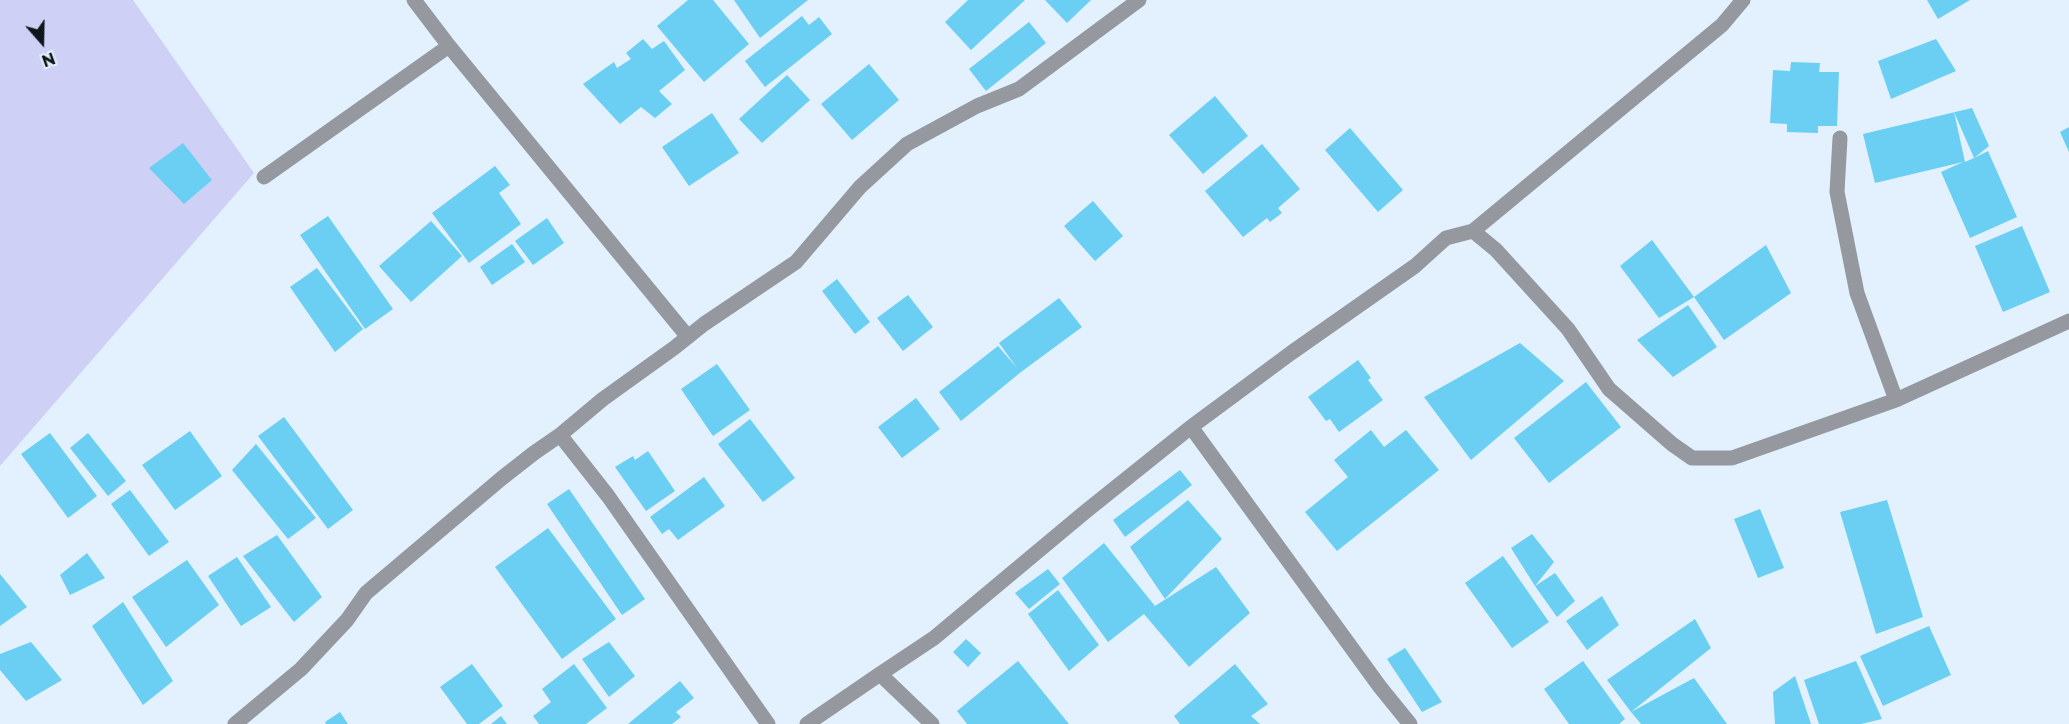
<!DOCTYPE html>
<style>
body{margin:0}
#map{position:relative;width:2069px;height:724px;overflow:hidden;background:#e2f1fd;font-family:Montserrat,sans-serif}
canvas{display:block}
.north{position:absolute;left:12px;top:12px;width:60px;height:60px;-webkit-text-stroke:4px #e2f1fd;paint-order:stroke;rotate:160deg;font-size:16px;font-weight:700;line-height:24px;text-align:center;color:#11161b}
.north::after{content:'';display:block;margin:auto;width:21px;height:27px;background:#11161b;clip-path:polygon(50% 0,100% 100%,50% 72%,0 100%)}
</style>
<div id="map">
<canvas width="2069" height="724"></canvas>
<div class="north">N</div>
</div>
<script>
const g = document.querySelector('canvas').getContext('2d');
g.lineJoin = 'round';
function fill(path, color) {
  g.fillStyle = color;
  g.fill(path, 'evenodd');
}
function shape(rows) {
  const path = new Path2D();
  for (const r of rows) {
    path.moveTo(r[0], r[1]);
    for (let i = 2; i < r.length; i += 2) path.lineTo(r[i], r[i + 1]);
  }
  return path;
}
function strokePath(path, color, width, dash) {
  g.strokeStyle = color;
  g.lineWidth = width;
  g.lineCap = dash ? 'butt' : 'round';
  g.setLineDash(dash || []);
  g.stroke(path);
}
fill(shape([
 [0,0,133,0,254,173,0,466]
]), '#ced1f5');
fill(shape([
 [688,0,713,0,749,44,704,82,657,26],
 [734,0,808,0,760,38],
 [968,0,1025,0,971,50,945,22],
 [1045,0,1091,0,1067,23],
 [1927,0,1970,0,1938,19],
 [802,16,809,25,819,17,832,34,765,87,745,61],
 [1029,22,1046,43,986,91,969,69],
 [643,39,652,49,664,41,685,70,659,91,672,104,655,118,641,107,620,124,583,84,614,62,617,68,631,59,626,53],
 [1936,39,1956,71,1891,99,1878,61],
 [1791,62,1820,63,1819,72,1839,72,1837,126,1818,126,1818,133,1787,132,1787,124,1770,123,1773,70,1790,71],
 [869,64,899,100,852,140,821,104],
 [787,75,810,100,762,143,739,119],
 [1215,96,1248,136,1203,174,1169,135],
 [1972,108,1989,146,1974,158,1988,151,2017,217,1970,238,1941,172,1963,162,1875,183,1863,134],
 [1954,112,1974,158,1965,162],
 [712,113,739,153,689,186,662,147],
 [2069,127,2069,152,2060,132],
 [1350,128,1403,190,1378,212,1325,150],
 [183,143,212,180,184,204,149,168],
 [1262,144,1300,189,1278,208,1282,213,1270,222,1267,218,1243,237,1205,191],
 [495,166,510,185,499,193,521,224,469,263,432,213],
 [1093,201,1123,236,1095,261,1064,226],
 [328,216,393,309,365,329,300,235],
 [547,218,564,243,533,265,515,241],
 [431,221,462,256,411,302,379,266],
 [2022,226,2050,292,2003,312,1975,246],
 [1652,240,1694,297,1659,318,1620,266],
 [512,244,525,262,492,285,480,267],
 [1766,245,1791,293,1724,340,1694,297],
 [317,268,363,329,335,352,290,287],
 [837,279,870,322,855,334,822,291],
 [908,295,933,327,903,351,877,318],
 [1059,298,1082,327,1021,372,961,421,939,392,998,346,1017,368,999,343],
 [1688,305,1717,347,1673,377,1637,340],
 [1520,343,1564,381,1471,460,1424,397],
 [1358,360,1371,378,1368,380,1383,400,1339,432,1330,419,1326,421,1308,397],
 [717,364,750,410,713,436,681,389],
 [1586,382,1621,427,1549,483,1514,438],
 [916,398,940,429,902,458,878,427],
 [284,417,353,510,328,529,258,436],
 [750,419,795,478,763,502,718,444],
 [1371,430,1384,447,1406,430,1439,470,1337,551,1305,512,1348,477,1334,460],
 [190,431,222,476,175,510,142,465],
 [50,433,97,496,68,518,21,454],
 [88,433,126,481,108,496,70,448],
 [256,444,316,518,288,539,232,470],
 [648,451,675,491,646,511,615,467,633,456,635,460],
 [1180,470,1192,485,1125,537,1113,520],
 [704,477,725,506,678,540,669,529,662,534,650,517],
 [569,489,645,599,622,615,547,504],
 [130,490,169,542,149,556,111,504],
 [1188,500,1222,539,1165,599,1130,547],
 [1887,500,1923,617,1876,634,1840,512],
 [1760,509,1784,568,1758,578,1734,519],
 [548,528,616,619,562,659,495,567],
 [1532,534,1554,562,1535,586,1511,548],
 [277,535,322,597,294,622,243,556],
 [1104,543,1155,606,1216,567,1250,613,1189,667,1144,614,1108,642,1062,578],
 [87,553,105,578,70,595,60,575],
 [1503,556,1549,622,1512,648,1465,583],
 [237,557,271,607,241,626,208,576],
 [187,560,219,605,166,647,132,597],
 [1048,569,1060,584,1029,609,1015,593],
 [1555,573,1575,601,1557,617,1535,586],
 [0,574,27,607,0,626],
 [1058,590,1099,645,1069,671,1028,614],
 [1602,596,1619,625,1587,650,1566,621],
 [123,602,173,681,143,705,92,626],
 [1695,619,1711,648,1631,712,1694,678,1727,724,1641,724,1631,712,1607,680],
 [1929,626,1951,675,1883,706,1860,656],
 [966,639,981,653,968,667,953,652],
 [31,642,62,680,26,701,0,670,0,654],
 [609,642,635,676,609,697,582,659],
 [1405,648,1442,702,1422,712,1387,659],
 [1018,661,1069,724,967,724,957,711],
 [1583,661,1625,719,1619,724,1569,724,1544,689],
 [1856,661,1882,719,1861,724,1819,724,1804,680],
 [472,664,503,706,479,724,467,724,440,687],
 [574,664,607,708,586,724,539,724,533,716,551,702,542,689],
 [1235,664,1268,704,1251,716,1260,724,1180,724,1174,716],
 [1795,676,1811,724,1775,724,1773,692],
 [680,681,694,698,676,712,681,717,672,724,628,724],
 [340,712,348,724,326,724,325,722],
 [501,716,507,724,491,724]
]), '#6acff2');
strokePath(shape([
 [414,0,449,46,688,337],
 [1840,138,1837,192,1857,293,1896,400],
 [264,177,449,46],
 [1473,231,1722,25,1743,0],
 [1191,427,1380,687,1410,724],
 [560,435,608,496,768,724],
 [880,674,934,638,1085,512,1191,427,1291,353,1415,266,1446,238,1473,231,1496,250,1568,329,1609,389,1672,444,1692,458,1732,458,1896,400,2069,321],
 [235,724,301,669,347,620,366,593,502,478,534,453,560,435,603,399,674,348,704,324,796,262,860,187,907,144,977,106,1019,89,1139,0],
 [807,724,880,674,932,724]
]), '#95999f', 15);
</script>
